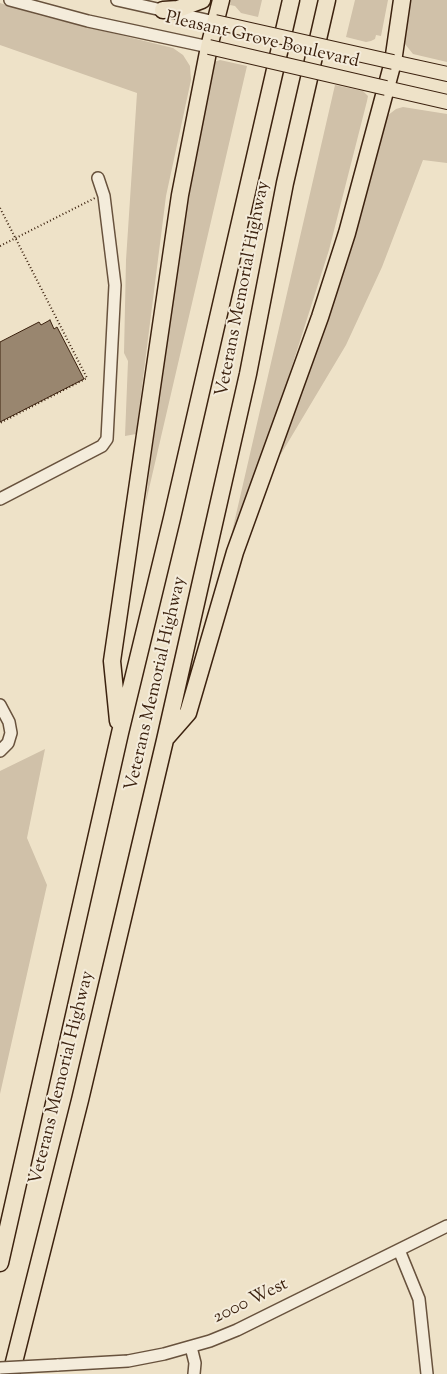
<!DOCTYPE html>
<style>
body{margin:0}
canvas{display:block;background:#eee2c8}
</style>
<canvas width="447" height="1374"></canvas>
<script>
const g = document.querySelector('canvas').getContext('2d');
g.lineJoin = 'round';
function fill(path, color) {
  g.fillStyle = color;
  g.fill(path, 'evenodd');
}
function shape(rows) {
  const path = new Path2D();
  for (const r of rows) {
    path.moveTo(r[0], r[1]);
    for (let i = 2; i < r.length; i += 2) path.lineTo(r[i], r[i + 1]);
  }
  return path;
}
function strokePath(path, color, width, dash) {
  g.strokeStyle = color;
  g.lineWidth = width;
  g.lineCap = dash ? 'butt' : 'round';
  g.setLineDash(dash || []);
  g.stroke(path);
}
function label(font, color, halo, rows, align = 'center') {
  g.font = font + ' "Sorts Mill Goudy",serif';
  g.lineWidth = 4;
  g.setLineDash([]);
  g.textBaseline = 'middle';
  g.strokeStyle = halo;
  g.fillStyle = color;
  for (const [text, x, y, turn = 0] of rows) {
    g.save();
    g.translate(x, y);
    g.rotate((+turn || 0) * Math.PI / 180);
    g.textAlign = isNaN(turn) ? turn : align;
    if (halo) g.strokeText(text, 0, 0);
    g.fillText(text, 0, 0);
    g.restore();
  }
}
fill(shape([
 [231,0,262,0,258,17,241,13,235,6,230,5],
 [355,0,388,0,381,36,376,35,375,39,371,41,366,42,346,37],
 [409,0,447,0,447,62,413,54,405,44,402,31],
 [0,3,38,15,173,48,183,55,190,66,191,80,166,196,136,434,125,436,128,361,124,353,126,260,137,93,0,45],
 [220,60,247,66,145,506,188,179,214,62],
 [335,85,363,91,368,96,367,101,329,250,240,529,220,584],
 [403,107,447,114,447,163,423,160,382,267,346,345,281,454,277,453,383,119,396,109],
 [45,749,27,838,47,885,0,1094,0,771]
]), '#d0c1a9');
const building = shape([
 [50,320,54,329,57,327,84,379,0,422,0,342,39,322,41,325,50,320]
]);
fill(building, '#99866f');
strokePath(building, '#3c220f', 1);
const minor = shape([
 [10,0,88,21,209,47],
 [117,0,215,22],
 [0,499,102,446,107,439,115,285,104,196,98,178],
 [0,705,9,722,11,733,8,743,0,751],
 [399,1250,419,1299,427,1374],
 [191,1347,195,1363,194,1374],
 [57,1365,128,1361,164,1354,210,1341,237,1330,447,1226]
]);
const major = shape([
 [393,62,447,74],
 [386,88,447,102]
]);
const highway = shape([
 [163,10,178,9,202,0],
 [118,721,112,661,180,195,209,47,221,0],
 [167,737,188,713,235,552,320,317,347,233,393,62,402,0],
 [0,1263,120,733,172,518,291,0],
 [11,1374,80,1100,165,740,248,374,285,183,327,0]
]);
strokePath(minor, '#68523d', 14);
strokePath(major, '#3c220f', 16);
strokePath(highway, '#3c220f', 19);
strokePath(shape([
 [0,208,87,378,0,423],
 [0,246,95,198]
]), '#3c220f', 2, [1, 2.5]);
strokePath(minor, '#f4ecdb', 11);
strokePath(major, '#eee2c8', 14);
strokePath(highway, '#eee2c8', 16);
const minorBridge = shape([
 [0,1368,57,1365]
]);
const majorBridge = shape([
 [215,22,393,62],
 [209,47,386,88]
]);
strokePath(minorBridge, '#68523d', 14, []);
strokePath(majorBridge, '#3c220f', 16, []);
strokePath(minorBridge, '#f4ecdb', 11);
strokePath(majorBridge, '#eee2c8', 14);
label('18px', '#3c220f', '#f4ecdb', [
 ["Pleasant Grove Boulevard",262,41,13],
 ["Veterans Memorial Highway",244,289,-79],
 ["Veterans Memorial Highway",157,684,-77],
 ["Veterans Memorial Highway",63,1078,-76],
 ["2000 West",251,1302,-26]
]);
</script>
